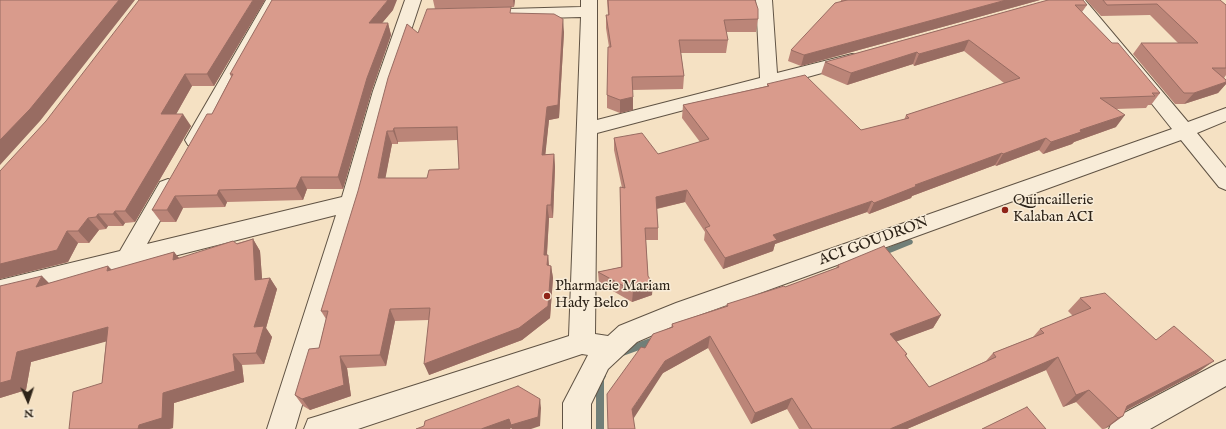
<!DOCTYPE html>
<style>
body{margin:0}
#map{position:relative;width:1226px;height:429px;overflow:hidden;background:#f5e1c3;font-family:"IM FELL English",serif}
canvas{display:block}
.north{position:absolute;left:8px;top:381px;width:40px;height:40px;-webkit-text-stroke:3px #f8ecd8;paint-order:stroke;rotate:177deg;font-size:11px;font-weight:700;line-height:16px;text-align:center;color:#2e2419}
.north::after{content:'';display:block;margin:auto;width:14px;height:18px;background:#2e2419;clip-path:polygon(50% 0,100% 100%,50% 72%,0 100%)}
</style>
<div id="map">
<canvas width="1226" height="429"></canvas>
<div class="north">N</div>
</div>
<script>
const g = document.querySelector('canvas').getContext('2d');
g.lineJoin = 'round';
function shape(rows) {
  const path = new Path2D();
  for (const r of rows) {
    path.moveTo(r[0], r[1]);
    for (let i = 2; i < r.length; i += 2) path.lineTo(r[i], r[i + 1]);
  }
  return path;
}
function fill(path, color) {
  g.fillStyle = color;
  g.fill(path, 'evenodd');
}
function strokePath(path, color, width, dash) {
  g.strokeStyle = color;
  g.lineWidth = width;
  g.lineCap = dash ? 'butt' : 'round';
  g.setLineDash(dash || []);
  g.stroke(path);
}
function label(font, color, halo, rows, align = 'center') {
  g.font = font + ' "IM FELL English",serif';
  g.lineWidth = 3;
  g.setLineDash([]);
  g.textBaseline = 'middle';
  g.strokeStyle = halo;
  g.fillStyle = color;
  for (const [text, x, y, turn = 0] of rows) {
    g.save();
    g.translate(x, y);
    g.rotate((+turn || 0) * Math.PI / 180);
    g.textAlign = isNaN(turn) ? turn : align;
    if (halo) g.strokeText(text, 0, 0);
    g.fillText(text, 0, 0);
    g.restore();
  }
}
fill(shape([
 [909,239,912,240,913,242,912,244,880,257,877,256,876,254,877,252,909,239],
 [656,336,659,337,660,340,659,343,620,357,617,356,616,353,617,350,656,336],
 [602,372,605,373,606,376,604,380,604,429,596,429,596,380,599,373,602,372]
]), '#717f78');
const minor = shape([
 [266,0,282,0,202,145,195,147,188,145,185,140,266,0],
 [405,0,421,0,391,91,362,203,295,429,267,429,336,215,0,300,0,280,120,251,160,182,168,179,176,182,179,187,147,244,342,197,373,91,405,0],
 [581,0,597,0,597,120,760,78,756,0,772,0,777,73,852,54,858,55,861,59,858,63,775,86,597,133,595,334,608,336,619,326,676,303,1172,129,1069,0,1085,0,1188,122,1226,108,1226,121,1197,133,1226,168,1226,190,1219,187,1181,140,694,317,637,342,608,369,591,404,591,429,563,429,563,403,588,355,582,354,358,429,304,429,308,419,318,416,569,336,581,17,508,19,502,17,500,14,502,11,508,9,581,7,581,0],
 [1226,360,1226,386,1150,429,1109,429,1113,419,1217,364,1226,360]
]);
strokePath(minor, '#605344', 2);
fill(minor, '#f8ecd8');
fill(shape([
 [265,0,214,86,192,86,176,114,191,126,135,222,125,223,123,226,108,226,106,229,99,230,89,243,78,243,68,262,0,279,0,171],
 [433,0,515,0,514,7,435,9],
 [607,0,755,0,758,19,756,32,726,32,728,40,726,53,681,53,684,76,683,89,632,90,633,110,620,113,607,108,607,95,609,47,606,28,606,15,608,15],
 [841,0,1040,0,801,66,788,61,791,50,841,2],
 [1048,0,1087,5,1082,12,1160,93,1151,105,1148,105,1146,108,1116,109,1116,127,1074,142,1072,144,1043,154,1039,150,996,166,995,165,912,196,911,198,869,214,867,212,775,244,773,251,723,269,704,240,705,232,685,202,657,209,658,228,658,240,646,240,648,276,652,295,632,302,599,283,598,272,621,267,620,187,622,188,614,150,614,138,658,154,700,142,682,118,683,105,767,86,767,84,861,130,904,120,906,115,1004,83,964,51,914,66,913,64,847,85,821,74,825,62],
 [1086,0,1220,0,1226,5,1226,75,1224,78,1226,80,1226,84,1218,93,1184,104,1175,104,1133,54,1141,43,1178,43,1150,15,1101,16],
 [393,10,382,23,388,23,391,35,372,90,343,189,307,189,303,200,227,202,225,207,183,208,176,222,161,222,152,210,212,114,231,77,230,74],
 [512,13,564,32,559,118,549,120,545,154,554,154,555,167,553,218,549,218,547,255,548,255,549,266,551,266,553,278,550,318,522,340,429,375,429,320,395,321,386,366,347,368,351,396,310,410,303,406,295,395,319,348,326,319,321,311,418,33],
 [458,140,459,169,427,178,385,178,392,144,398,144,398,142],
 [253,239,260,251,262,279,270,278,277,289,266,328,272,337,264,364,242,365,244,382,174,403,173,428,169,429,69,429,102,383,106,341,31,362,26,390,0,398,0,286,49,283,112,270,174,252,179,258],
 [838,265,941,315,933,328,896,341,907,354,906,356,929,387,986,361,993,353,1033,337,1040,329,1073,316,1068,311,1080,298,1156,340,1197,373,1125,411,1123,416,1108,427,1104,429,1102,429,1076,402,1063,407,1046,370,907,429,799,429,787,409,751,424,708,348,663,373,608,429,645,348,671,328,672,324,726,306,727,304,785,287,836,268]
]), '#bb8578');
fill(shape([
 [119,0,135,0,40,121,0,165,0,140],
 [253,0,265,0,214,86,207,74],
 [388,0,397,0,393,10,372,35,369,23],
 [513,0,515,0,514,7],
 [1006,0,1040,0,801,66,804,55],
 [563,19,564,32,559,118,549,120,544,168,542,155,547,107],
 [388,23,391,35,372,90,343,189,338,177,367,78],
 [969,40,964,51,914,66,919,54],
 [917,52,913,64,847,85,851,73],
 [185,74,192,86,169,127,161,114],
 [1226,82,1226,84,1218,93,1184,104,1194,93],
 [633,97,633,110,620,113,620,100],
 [183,114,191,126,135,222,125,211],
 [1125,115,1116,127,1074,142,1072,144,1043,154,1051,142,1080,130],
 [394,128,398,142,398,144,393,131],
 [387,131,392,144,383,191,378,178],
 [1046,138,1039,150,996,166,1003,154],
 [1002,153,995,165,912,196,911,198,869,214,874,203,915,185],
 [554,154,555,167,553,218,551,205],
 [301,177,307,189,303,200,296,188],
 [219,190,227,202,225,207,217,195],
 [687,190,685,202,655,209,656,197],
 [175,196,183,208,176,222,167,210],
 [872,201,867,212,775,244,773,251,723,269,725,258,773,235],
 [547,205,549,218,546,268,544,255],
 [115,211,125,223,123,226,113,214],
 [98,214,108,226,106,229,96,217],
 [88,218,99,230,89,243,78,231],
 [67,231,78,243,68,262,0,279,0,264],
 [253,239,260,251,263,291,255,280],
 [174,252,183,263,173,260],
 [548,255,549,268,547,265],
 [108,266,119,277,107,271],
 [551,266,553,278,550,318,522,340,429,375,424,364],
 [42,276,54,288,36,287],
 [270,278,277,289,266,328,272,337,264,364,256,353,254,327],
 [653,284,652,295,632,302,633,291],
 [390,309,395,321,386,366,380,355],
 [941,315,933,328,882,347,890,334],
 [108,327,119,338,31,362,26,390,0,398,0,383,17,352],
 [710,336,708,348,663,373,632,421,632,409,665,361],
 [233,354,242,365,244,382,174,403,173,428,169,429,138,429,139,425,163,393],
 [340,356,347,368,351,396,310,410,302,399],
 [1058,357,1046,370,907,429,890,429],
 [1214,361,1197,373,1115,416,1127,406],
 [1089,390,1076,402,1063,407,1076,395],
 [792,398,787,409,751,424,755,413],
 [540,399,541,408,540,426,531,429,512,429,511,428,510,429,481,429],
 [1123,416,1108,427,1104,429,1118,418]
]), '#986c62');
const building = shape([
 [0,0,119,0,30,109,0,140,0,0],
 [139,0,253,0,207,74,185,74,161,114,183,114,125,211,115,211,113,214,98,214,96,217,88,218,78,231,67,231,57,250,0,264,0,171,46,121,139,0],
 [272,0,388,0,369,23,388,23,367,78,338,177,301,177,296,188,219,190,217,195,175,196,167,210,152,210,207,114,212,114,233,74,230,74,272,0],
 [608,0,755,0,758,9,758,19,724,20,728,40,679,40,684,76,632,77,633,97,620,100,607,95,608,47,611,47,606,15,609,15,608,0],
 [847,0,1006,0,804,55,791,50,835,3,847,0],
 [1048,0,1083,0,1087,5,1075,5,1112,43,1118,43,1160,93,1152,93,1155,96,1100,98,1125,115,1080,130,1081,132,1051,142,1046,138,1003,154,1002,153,915,185,917,186,874,203,872,201,773,235,777,240,725,258,705,228,710,226,687,190,656,197,658,228,645,228,648,276,653,284,633,291,598,272,622,267,620,187,625,188,614,138,642,133,658,154,709,139,683,105,769,86,767,84,805,75,861,130,909,118,906,115,1020,78,969,40,919,54,917,52,851,73,825,62,1048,0],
 [1103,0,1220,0,1226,5,1226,68,1212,68,1226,80,1226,82,1194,93,1184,93,1141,43,1198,43,1157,4,1107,5,1103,0],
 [511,7,510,13,554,14,563,19,558,105,547,107,542,155,554,154,551,205,547,205,544,255,548,255,547,265,551,266,548,306,519,328,424,364,430,308,390,309,380,355,340,356,344,385,302,399,295,395,309,349,319,348,328,311,321,311,358,191,388,78,407,24,418,33,427,9,511,7],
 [457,127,459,169,429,170,427,178,378,178,387,131,393,131,394,128,457,127],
 [253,239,255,280,270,278,254,327,264,326,256,353,233,354,235,371,163,393,162,418,139,425,138,429,69,429,73,392,102,383,108,327,17,352,11,380,0,383,0,286,42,276,36,287,108,266,107,271,174,252,173,260,233,241,237,244,253,239],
 [884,246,941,315,890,334,907,354,905,355,929,387,996,357,993,353,1044,333,1040,329,1091,308,1080,298,1105,293,1156,340,1174,326,1214,361,1127,406,1123,416,1118,418,1089,390,1076,395,1058,357,890,429,812,429,792,398,755,413,710,336,665,361,632,409,635,429,608,429,607,394,641,347,645,348,653,334,673,327,672,324,728,306,727,304,784,286,785,287,839,267,838,265,884,246],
 [518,386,540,399,538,417,511,425,509,419,481,429,416,429,424,426,425,421,518,386],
 [1027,407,1046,429,982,429,1027,407]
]);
fill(building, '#d99b8c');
strokePath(building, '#986c62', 1);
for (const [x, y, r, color] of [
 [1005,210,4,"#8f2418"],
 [547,296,4,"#8f2418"]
]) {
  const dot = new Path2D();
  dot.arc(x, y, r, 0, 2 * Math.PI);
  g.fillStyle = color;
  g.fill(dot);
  strokePath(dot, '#f8ecd8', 1.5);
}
label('15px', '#2e2419', '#f8ecd8', [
 ["Quincaillerie",1013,201],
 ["Kalaban ACI",1013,218],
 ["Pharmacie Mariam",555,287],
 ["Hady Belco",555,304]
], 'left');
label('15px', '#2e2419', '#f8ecd8', [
 ["ACI GOUDRON",874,242,-20]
]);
</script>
